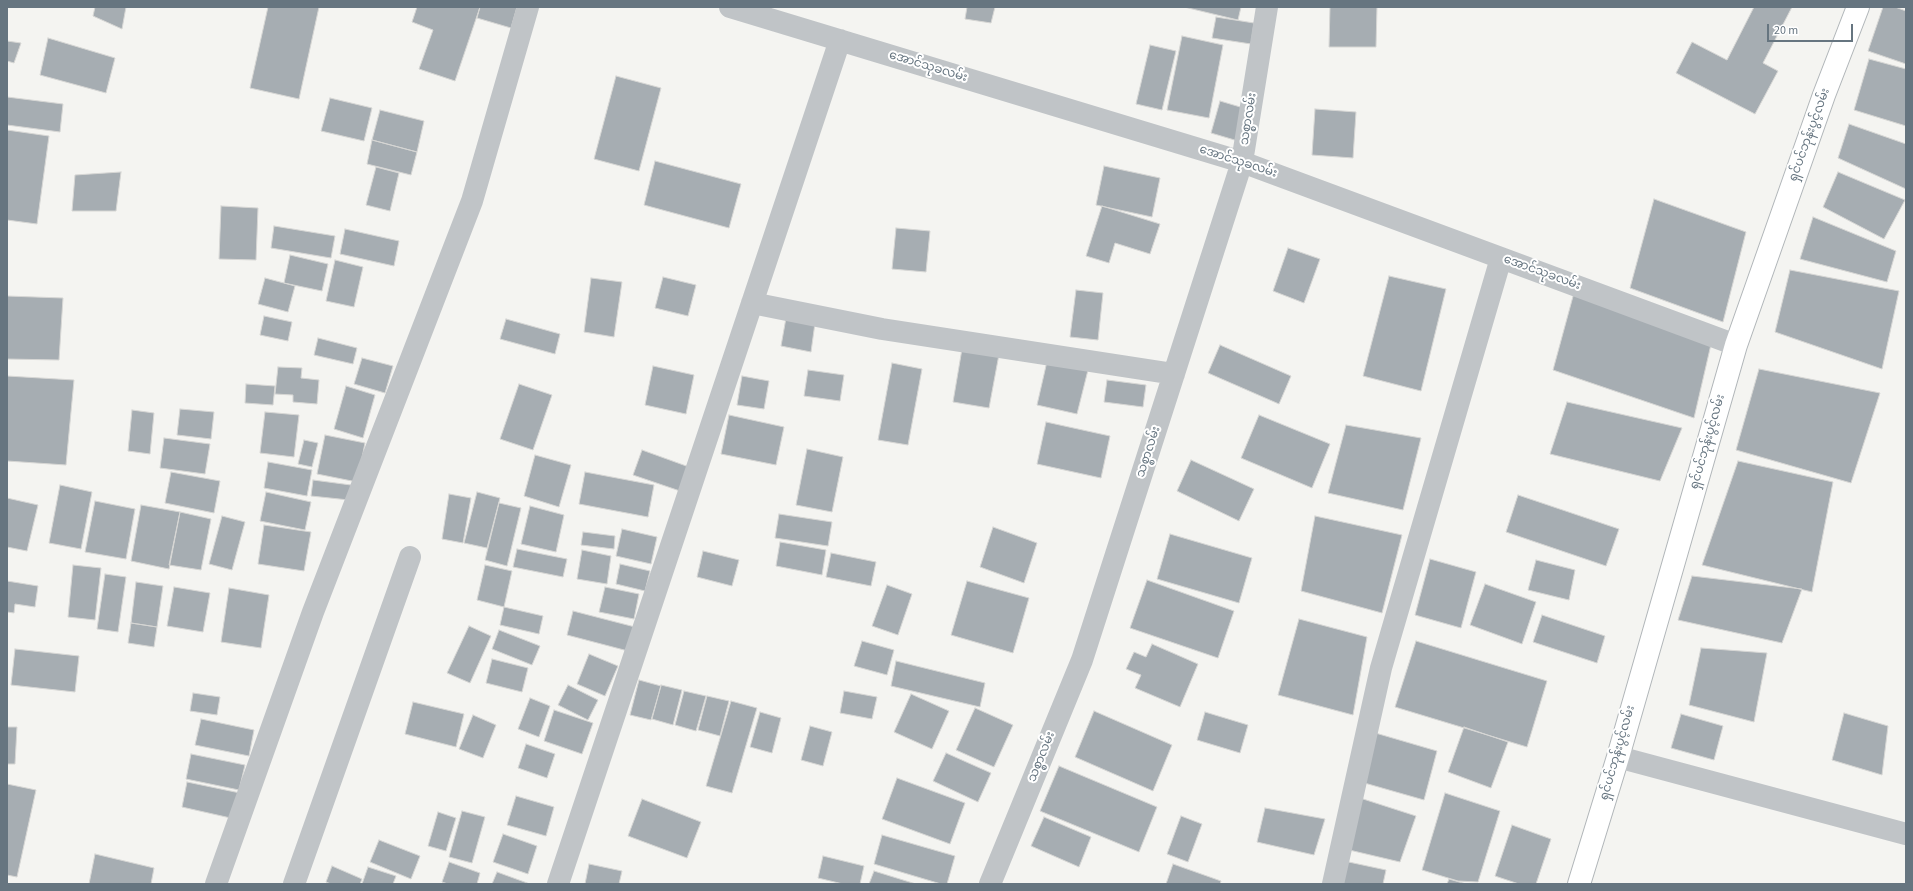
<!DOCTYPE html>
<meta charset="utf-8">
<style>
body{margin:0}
#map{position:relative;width:1913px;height:891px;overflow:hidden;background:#f4f4f1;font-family:"Source Sans 3",sans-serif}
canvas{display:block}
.frame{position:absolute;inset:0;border:8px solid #667580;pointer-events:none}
.scale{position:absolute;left:1767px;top:24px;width:86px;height:18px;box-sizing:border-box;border:2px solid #667580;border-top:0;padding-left:5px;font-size:12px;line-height:14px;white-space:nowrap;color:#667580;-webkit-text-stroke:3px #fff;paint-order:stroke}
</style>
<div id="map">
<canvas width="1913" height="891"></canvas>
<div class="frame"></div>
<div class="scale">20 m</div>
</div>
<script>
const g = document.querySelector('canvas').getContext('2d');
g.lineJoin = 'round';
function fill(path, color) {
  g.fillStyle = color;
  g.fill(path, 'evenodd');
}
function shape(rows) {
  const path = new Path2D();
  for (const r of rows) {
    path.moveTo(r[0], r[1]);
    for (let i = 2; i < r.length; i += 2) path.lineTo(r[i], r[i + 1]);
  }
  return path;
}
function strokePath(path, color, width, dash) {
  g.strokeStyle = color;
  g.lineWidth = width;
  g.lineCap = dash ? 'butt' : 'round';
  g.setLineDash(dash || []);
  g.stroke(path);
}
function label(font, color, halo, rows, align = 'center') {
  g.font = font + ' "Source Sans 3","Noto Sans Myanmar",sans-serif';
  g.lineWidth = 4;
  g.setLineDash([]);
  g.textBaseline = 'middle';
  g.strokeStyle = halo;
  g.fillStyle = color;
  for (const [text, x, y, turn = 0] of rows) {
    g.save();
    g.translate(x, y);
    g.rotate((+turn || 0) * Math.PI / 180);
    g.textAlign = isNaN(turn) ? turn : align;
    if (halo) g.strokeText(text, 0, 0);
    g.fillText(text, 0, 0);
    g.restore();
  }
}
const building = shape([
 [95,7,126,7,122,29,93,16,95,7],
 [268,7,319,7,299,99,250,88,268,7],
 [417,7,480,7,455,81,419,69,433,30,412,22,417,7],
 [480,7,517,7,511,28,477,18,480,7],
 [967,7,995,7,991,23,965,19,967,7],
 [1184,7,1241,7,1238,20,1184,7],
 [1330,7,1377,7,1376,47,1329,47,1330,7],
 [1754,7,1792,7,1763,63,1778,71,1755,114,1676,73,1692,42,1727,60,1754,7],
 [1883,7,1895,7,1906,11,1906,64,1868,51,1883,7],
 [1216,17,1254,23,1251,44,1212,38,1216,17],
 [1182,36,1223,45,1209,118,1167,110,1182,36],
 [48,38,115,58,106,93,40,75,48,38],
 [7,41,21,43,14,63,7,61,7,41],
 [1150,45,1176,51,1162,110,1136,104,1150,45],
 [1869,59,1906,69,1906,126,1854,110,1869,59],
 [616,76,661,88,639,171,594,159,616,76],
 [7,97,63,104,60,132,7,125,7,97],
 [330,98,372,108,364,141,321,131,330,98],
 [1220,101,1247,109,1238,141,1211,133,1220,101],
 [1315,109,1356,112,1353,158,1312,155,1315,109],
 [380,110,424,121,417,152,372,140,380,110],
 [1849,124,1906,144,1906,189,1838,158,1849,124],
 [7,130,49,136,37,224,7,220,7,130],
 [372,140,417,152,411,175,367,164,372,140],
 [655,161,741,184,729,228,644,205,655,161],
 [1104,166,1160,178,1152,217,1096,205,1104,166],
 [376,167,399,173,390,211,366,205,376,167],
 [121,172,116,211,72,211,75,175,121,172],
 [1838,172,1905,200,1884,239,1823,207,1838,172],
 [1654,199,1746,232,1723,322,1630,288,1654,199],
 [221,206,258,208,256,260,219,259,221,206],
 [1102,206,1160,224,1150,254,1115,243,1109,263,1086,256,1102,206],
 [1813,217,1896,251,1887,282,1800,259,1813,217],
 [274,226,335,236,331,258,271,248,274,226],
 [896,228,930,231,926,272,892,269,896,228],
 [345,229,399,241,394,266,340,254,345,229],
 [1288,248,1320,259,1304,303,1273,291,1288,248],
 [290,255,328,264,322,291,284,283,290,255],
 [335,260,363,267,354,307,326,301,335,260],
 [1790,270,1899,291,1882,369,1775,332,1790,270],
 [1389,276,1446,289,1421,391,1363,376,1389,276],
 [663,277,696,285,688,316,655,308,663,277],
 [265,278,295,286,288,312,258,304,265,278],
 [591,278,622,282,614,337,584,332,591,278],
 [1575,289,1712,340,1694,418,1553,370,1575,289],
 [1076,290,1103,293,1098,340,1070,337,1076,290],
 [7,296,63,298,59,360,7,359,7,296],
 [264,316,292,322,288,341,260,335,264,316],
 [786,318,815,323,811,352,781,346,786,318],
 [506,319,560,334,555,354,500,339,506,319],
 [318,338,357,348,353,364,314,355,318,338],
 [963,343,1000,349,989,408,953,402,963,343],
 [1220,345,1291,376,1279,404,1208,373,1220,345],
 [1048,357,1089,366,1077,414,1037,405,1048,357],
 [362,358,393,366,385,393,354,384,362,358],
 [892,363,922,369,908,445,878,440,892,363],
 [653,366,694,375,686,414,645,405,653,366],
 [278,367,302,368,301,378,319,380,317,404,293,402,293,395,275,394,278,367],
 [1759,369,1880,393,1851,483,1736,450,1759,369],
 [808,370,844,375,840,401,804,396,808,370],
 [7,376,74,380,66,465,7,461,7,376],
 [742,376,769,381,764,409,737,405,742,376],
 [1107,380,1146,385,1143,407,1104,402,1107,380],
 [246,384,275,386,273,405,245,403,246,384],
 [519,384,552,395,533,450,500,439,519,384],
 [346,386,375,395,363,438,334,429,346,386],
 [1567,402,1682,428,1660,481,1550,454,1567,402],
 [180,409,214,412,211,439,177,435,180,409],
 [132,410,154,413,150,454,128,451,132,410],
 [265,412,299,415,294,457,260,453,265,412],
 [729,415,784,427,776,465,721,454,729,415],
 [1259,415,1330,444,1312,488,1241,458,1259,415],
 [1046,422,1110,436,1101,478,1037,464,1046,422],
 [1346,425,1421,438,1403,510,1328,493,1346,425],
 [325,435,365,443,357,482,317,474,325,435],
 [164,438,210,444,205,474,160,468,164,438],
 [304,440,318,443,312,467,298,464,304,440],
 [807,449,843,457,832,512,796,505,807,449],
 [642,450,689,467,680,491,633,475,642,450],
 [535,455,571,465,559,507,524,496,535,455],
 [1191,460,1254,489,1239,521,1177,491,1191,460],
 [1738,461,1833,482,1812,592,1702,565,1738,461],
 [268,462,312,470,307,496,264,488,268,462],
 [171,472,220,481,214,513,165,503,171,472],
 [585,472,654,485,648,517,579,504,585,472],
 [313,480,351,485,349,500,311,496,313,480],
 [60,485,92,492,81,549,49,543,60,485],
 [266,492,311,502,305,530,260,521,266,492],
 [477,492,500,498,487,548,464,543,477,492],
 [449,494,471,498,463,543,442,539,449,494],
 [1518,495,1619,529,1606,566,1506,532,1518,495],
 [7,498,38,505,27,551,7,547,7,498],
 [95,501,135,509,126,559,85,552,95,501],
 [499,503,521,508,507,566,485,560,499,503],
 [141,505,180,512,169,569,131,561,141,505],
 [530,506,564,515,556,552,521,544,530,506],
 [180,512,211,519,201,570,169,565,180,512],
 [779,514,832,522,828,546,775,538,779,514],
 [222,516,245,522,232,570,209,564,222,516],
 [1315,516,1402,535,1382,613,1301,591,1315,516],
 [264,525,311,532,304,571,258,564,264,525],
 [993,527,1037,543,1024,583,980,567,993,527],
 [622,529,657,537,651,564,616,556,622,529],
 [583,532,615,536,614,549,581,545,583,532],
 [1170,534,1252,558,1239,603,1157,579,1170,534],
 [780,542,826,550,822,575,776,566,780,542],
 [517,549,567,559,563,577,513,567,517,549],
 [582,550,611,556,607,584,577,579,582,550],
 [703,551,739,560,732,586,697,577,703,551],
 [831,553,876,562,871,586,826,577,831,553],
 [1430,559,1476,572,1461,628,1415,615,1430,559],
 [1536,560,1575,570,1569,600,1528,590,1536,560],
 [620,564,650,571,645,591,616,584,620,564],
 [73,565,101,568,95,620,68,617,73,565],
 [485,565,512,571,504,607,477,600,485,565],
 [105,574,126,577,118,632,97,629,105,574],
 [1692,576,1802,589,1782,643,1678,620,1692,576],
 [1147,580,1234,611,1218,658,1130,628,1147,580],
 [7,581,38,586,35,607,15,604,14,613,7,612,7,581],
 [967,581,1029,598,1013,653,951,635,967,581],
 [136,582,163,586,157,627,131,623,136,582],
 [1485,584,1536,602,1522,644,1470,625,1485,584],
 [887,585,912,594,898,635,872,626,887,585],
 [174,587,210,593,203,632,167,626,174,587],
 [605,587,639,594,634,619,599,612,605,587],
 [229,588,269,595,261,648,221,642,229,588],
 [504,607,543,616,539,634,500,625,504,607],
 [573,611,635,627,628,651,567,635,573,611],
 [1542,615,1605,636,1597,663,1533,642,1542,615],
 [1299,619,1367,637,1353,715,1278,695,1299,619],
 [131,623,157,627,154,647,128,643,131,623],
 [469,626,491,636,470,683,447,673,469,626],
 [499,630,540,646,532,665,492,649,499,630],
 [862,641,894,650,887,675,854,666,862,641],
 [1416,641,1547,681,1527,747,1395,707,1416,641],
 [1152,644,1198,664,1180,707,1135,688,1141,675,1126,669,1134,652,1146,657,1152,644],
 [1701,648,1767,653,1754,722,1689,705,1701,648],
 [15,649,79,656,75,692,11,685,15,649],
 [589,654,618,666,605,696,577,684,589,654],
 [492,659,528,668,522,692,486,683,492,659],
 [896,661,985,683,980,707,891,686,896,661],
 [639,680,661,686,651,720,630,715,639,680],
 [568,685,598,700,588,720,558,705,568,685],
 [661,685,682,690,673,725,652,719,661,685],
 [684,691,706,696,696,731,675,725,684,691],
 [844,691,877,697,872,719,840,713,844,691],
 [193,693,220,697,217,715,190,711,193,693],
 [911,694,949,711,932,749,894,732,911,694],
 [707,696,729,701,720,736,698,730,707,696],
 [530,698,550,706,539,737,518,729,530,698],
 [731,701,757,708,732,793,706,786,731,701],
 [413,702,464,714,456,747,405,734,413,702],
 [975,708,1013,725,994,767,956,750,975,708],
 [554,710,593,723,582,754,544,741,554,710],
 [1094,711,1172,745,1153,791,1075,757,1094,711],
 [760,712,781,718,772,753,750,747,760,712],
 [1205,712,1248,725,1240,753,1197,740,1205,712],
 [1844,713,1888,726,1882,775,1832,760,1844,713],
 [1681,714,1723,726,1714,760,1671,748,1681,714],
 [473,715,496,725,483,758,459,749,473,715],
 [201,719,254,730,249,756,195,745,201,719],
 [810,726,832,732,823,766,801,760,810,726],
 [7,727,17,727,15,764,7,764,7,727],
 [1464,727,1508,742,1491,788,1448,772,1464,727],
 [1372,732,1437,751,1424,800,1361,782,1372,732],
 [526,744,555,754,547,778,518,768,526,744],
 [946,753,991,773,978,802,933,781,946,753],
 [191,754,245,765,239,790,186,779,191,754],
 [1059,766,1157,807,1139,852,1040,811,1059,766],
 [897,778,965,803,950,844,882,819,897,778],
 [187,782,240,793,235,819,182,807,187,782],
 [7,784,36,790,17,877,7,875,7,784],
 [1445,793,1500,811,1478,882,1458,881,1422,870,1445,793],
 [516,796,554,807,546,836,507,825,516,796],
 [1360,798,1416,816,1400,862,1345,849,1360,798],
 [642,799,701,822,687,858,628,836,642,799],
 [1265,808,1325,819,1314,855,1257,842,1265,808],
 [462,811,485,817,472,863,449,857,462,811],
 [438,812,456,818,446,851,428,846,438,812],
 [1181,816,1202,824,1188,862,1167,854,1181,816],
 [1044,817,1091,837,1079,867,1031,846,1044,817],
 [1512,825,1551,839,1536,884,1519,884,1495,876,1512,825],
 [503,834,537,846,528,874,493,862,503,834],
 [882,835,955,856,947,884,941,884,874,864,882,835],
 [379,840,420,856,411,879,370,862,379,840],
 [95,854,154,868,151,884,89,884,95,854],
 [823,856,864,866,860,884,843,884,818,878,823,856],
 [1344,861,1386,870,1383,884,1339,884,1344,861],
 [449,862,480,873,477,884,448,884,442,882,449,862],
 [589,864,622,871,619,884,585,884,589,864],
 [1173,864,1221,881,1220,884,1166,884,1173,864],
 [332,866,362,879,360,884,331,884,326,882,332,866],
 [368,867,396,876,393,884,362,884,368,867],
 [874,871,916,884,869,884,874,871],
 [497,872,530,884,492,884,497,872],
 [1449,879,1466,884,1447,884,1449,879]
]);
fill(building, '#a6adb2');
strokePath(building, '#d6d6d4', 1);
const secondary = shape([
 [1579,884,1618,757,1736,345,1824,95,1858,7]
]);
strokePath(secondary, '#b1b6b9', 24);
strokePath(shape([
 [730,7,1242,162,1736,345],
 [752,303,882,329,1174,374],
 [1618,757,1906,834],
 [216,884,313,612,472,201,528,7],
 [294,884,410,557],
 [558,884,840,40],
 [990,884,1082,660,1242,162,1267,7],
 [1333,884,1381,668,1501,258]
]), '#c0c4c7', 22);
strokePath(secondary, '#fff', 22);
label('12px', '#667580', '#fff', [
 ["အောင်သုခလမ်း",928,67,17],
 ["သစ္စာလမ်း",1249,119,-81],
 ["ရှင်ပင်ဘုန်းပွင့်လမ်း",1810,135,-70],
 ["အောင်သုခလမ်း",1238,162,18],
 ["အောင်သုခလမ်း",1542,273,20],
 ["ရှင်ပင်ဘုန်းပွင့်လမ်း",1708,442,-74],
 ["သစ္စာလမ်း",1149,452,-72],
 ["ရှင်ပင်ဘုန်းပွင့်လမ်း",1618,753,-74],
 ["သစ္စာလမ်း",1042,757,-68]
]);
</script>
